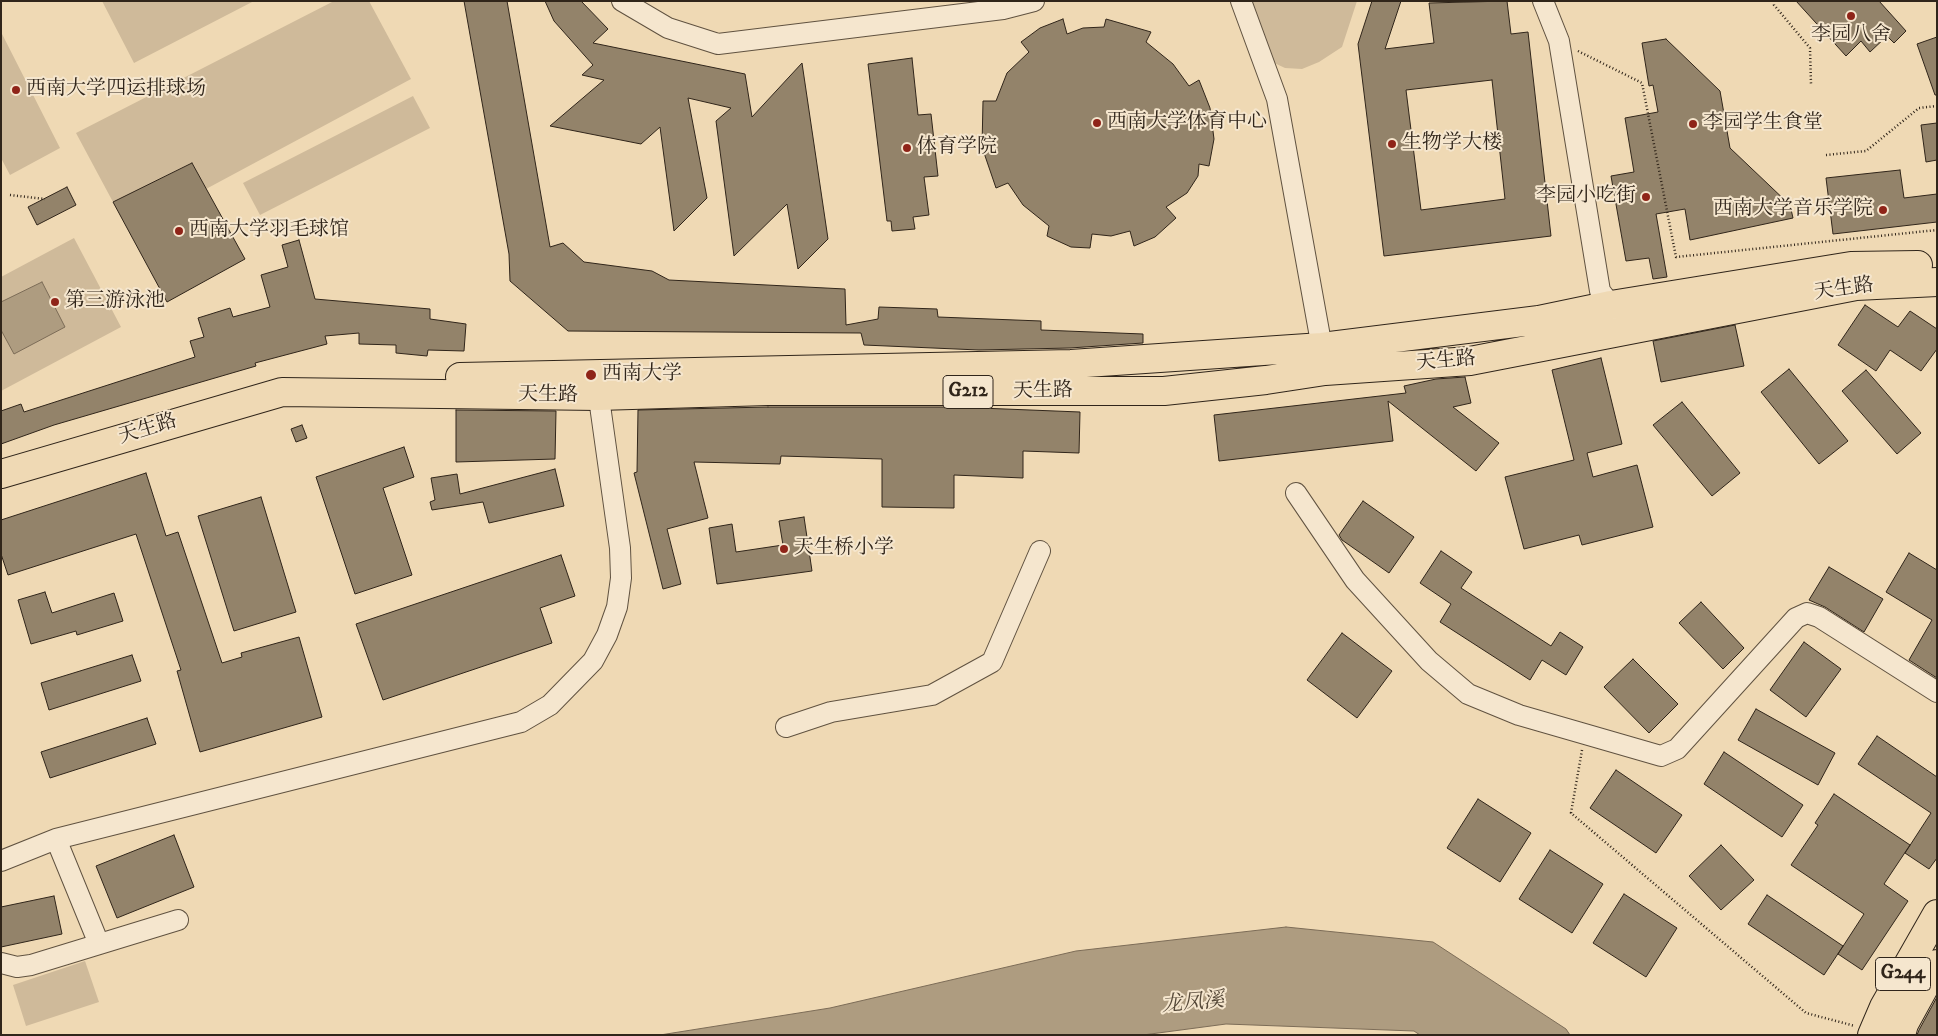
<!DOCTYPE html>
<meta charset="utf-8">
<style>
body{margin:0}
#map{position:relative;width:1938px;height:1036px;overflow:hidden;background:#efd9b4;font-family:"IM FELL DW Pica",serif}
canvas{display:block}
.frame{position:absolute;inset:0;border:2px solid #30251a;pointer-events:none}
</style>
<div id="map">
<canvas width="1938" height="1036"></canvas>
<div class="frame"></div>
</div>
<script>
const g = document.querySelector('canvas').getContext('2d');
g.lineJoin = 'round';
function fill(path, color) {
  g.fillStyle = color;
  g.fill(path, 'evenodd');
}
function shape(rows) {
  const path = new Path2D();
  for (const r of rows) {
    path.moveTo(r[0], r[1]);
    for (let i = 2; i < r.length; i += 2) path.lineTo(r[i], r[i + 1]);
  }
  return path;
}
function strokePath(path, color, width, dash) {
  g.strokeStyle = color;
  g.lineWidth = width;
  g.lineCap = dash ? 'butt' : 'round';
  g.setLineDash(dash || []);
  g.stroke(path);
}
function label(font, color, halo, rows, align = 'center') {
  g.font = font + ' "IM FELL DW Pica","Noto Serif SC",serif';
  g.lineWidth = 4;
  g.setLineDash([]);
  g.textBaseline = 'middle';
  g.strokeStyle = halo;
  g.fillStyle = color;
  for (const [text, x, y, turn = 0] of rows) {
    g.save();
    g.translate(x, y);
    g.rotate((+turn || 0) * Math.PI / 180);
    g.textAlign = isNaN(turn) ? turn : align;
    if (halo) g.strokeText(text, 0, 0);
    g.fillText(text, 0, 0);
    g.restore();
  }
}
fill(shape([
 [102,1,254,1,134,63],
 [334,1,369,1,411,79,206,189,192,163,113,202,76,133],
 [1248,1,1357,1,1342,47,1319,62,1302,69,1285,68,1270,61],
 [1,32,60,148,10,175,1,158],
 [413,96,430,128,260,215,243,183],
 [74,238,121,327,1,391,1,277],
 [85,961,99,1002,26,1026,13,985]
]), '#cfba9a');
const water = shape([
 [42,282,65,327,14,354,1,330,1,302,42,282],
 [1286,927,1433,942,1566,1029,1570,1035,1420,1035,1414,1031,1226,1024,1143,1035,660,1035,830,1008,1076,951,1286,927]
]);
fill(water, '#ae9c80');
strokePath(water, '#7c6c57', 1);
const building = shape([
 [464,1,507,1,550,247,563,243,584,262,652,271,669,280,845,289,846,325,878,319,879,307,937,309,938,317,1041,321,1041,330,1143,334,1143,343,1070,348,979,350,864,345,861,333,568,331,510,281,509,254,464,1],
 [545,1,581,1,608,29,593,43,745,74,752,117,802,63,828,239,798,269,787,204,734,256,716,121,731,108,688,98,707,198,674,231,660,127,641,144,550,126,604,80,582,75,593,65,554,21,545,1],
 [1372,1,1401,1,1385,49,1434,43,1429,3,1507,1,1511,34,1528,32,1551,236,1384,256,1358,44,1372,1],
 [1492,80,1505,199,1421,210,1406,90,1492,80],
 [1796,1,1879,1,1906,31,1894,43,1887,36,1870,52,1861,41,1846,56,1796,1],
 [1063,19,1067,34,1083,28,1104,27,1106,19,1151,32,1146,42,1173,64,1189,86,1199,80,1210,108,1214,139,1209,166,1199,164,1198,176,1187,193,1166,207,1176,218,1155,237,1134,246,1130,231,1111,236,1092,234,1090,248,1071,247,1047,236,1049,226,1023,205,1008,183,996,188,982,147,983,101,996,101,1007,73,1029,52,1021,42,1040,28,1063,19],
 [1937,37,1937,95,1935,95,1917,44,1937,37],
 [1666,39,1720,91,1730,148,1790,205,1793,218,1690,240,1685,209,1656,214,1667,277,1653,279,1649,258,1626,261,1611,176,1634,172,1625,118,1658,112,1653,85,1649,86,1642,43,1666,39],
 [912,58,918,115,931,114,938,176,924,177,929,215,913,217,915,229,892,231,891,221,887,221,868,64,912,58],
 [1937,123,1937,160,1926,162,1921,125,1937,123],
 [192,163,245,259,167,302,113,202,192,163],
 [1900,170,1904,198,1937,194,1937,222,1833,234,1826,178,1900,170],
 [67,187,76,205,37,225,28,207,67,187],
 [299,240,315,299,430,309,430,319,466,324,464,351,428,350,427,356,396,353,396,345,359,344,359,333,325,336,327,344,255,363,256,366,54,425,1,444,1,411,21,404,24,412,195,357,190,341,204,337,198,318,230,308,233,317,270,307,261,275,288,267,282,245,299,240],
 [1865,305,1898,327,1910,311,1937,329,1937,349,1921,371,1890,350,1876,371,1838,345,1865,305],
 [1735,325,1744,366,1661,382,1653,341,1735,325],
 [1601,358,1622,444,1587,453,1593,477,1637,465,1653,527,1582,545,1579,535,1524,549,1505,477,1574,460,1552,370,1601,358],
 [1789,369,1848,441,1819,464,1761,392,1789,369],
 [1866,370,1921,433,1897,454,1842,391,1866,370],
 [1465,377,1471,403,1453,407,1499,443,1476,471,1388,401,1393,441,1219,461,1214,415,1406,393,1404,386,1436,379,1465,377],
 [1682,402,1740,473,1712,496,1653,425,1682,402],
 [768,407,955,407,1080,412,1079,453,1023,451,1023,478,954,475,954,508,882,507,882,459,781,456,780,464,694,462,708,518,667,529,681,584,663,589,634,473,637,472,638,410,768,407],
 [456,410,556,411,555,459,456,462,456,410],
 [302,425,307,438,296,442,291,429,302,425],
 [404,447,414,477,383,488,412,575,355,594,316,477,404,447],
 [555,469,564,506,489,523,483,502,432,510,430,502,435,500,431,478,457,474,460,494,555,469],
 [146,473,166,536,178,532,222,663,242,657,241,653,299,637,322,717,200,752,177,671,181,670,136,534,8,575,1,554,1,520,146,473],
 [261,497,296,612,234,631,198,516,261,497],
 [1363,501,1414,537,1389,573,1342,540,1339,535,1363,501],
 [804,517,812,571,717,584,709,528,732,524,736,552,783,545,779,521,804,517],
 [1441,551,1472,572,1461,588,1551,646,1560,632,1583,647,1566,675,1542,660,1530,680,1440,622,1451,604,1420,583,1441,551],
 [1909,553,1937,570,1937,678,1909,660,1932,620,1886,592,1909,553],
 [561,555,575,596,540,608,552,643,383,700,356,624,561,555],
 [1829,567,1883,599,1864,632,1825,607,1809,600,1829,567],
 [45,592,52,613,114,593,123,621,77,635,76,631,31,644,18,600,45,592],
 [1701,602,1744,648,1723,669,1679,623,1701,602],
 [1342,633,1392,671,1357,718,1307,680,1342,633],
 [1804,642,1841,669,1806,717,1770,690,1804,642],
 [132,655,141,681,49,710,41,683,132,655],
 [1633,659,1678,704,1649,733,1604,687,1633,659],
 [1756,709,1835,753,1818,785,1738,740,1756,709],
 [147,718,156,744,50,778,41,752,147,718],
 [1877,736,1937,777,1937,858,1929,869,1905,853,1931,813,1858,764,1877,736],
 [1724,752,1803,805,1782,837,1704,784,1724,752],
 [1616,770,1682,815,1656,853,1590,808,1616,770],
 [1834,794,1910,845,1884,884,1908,901,1862,970,1838,954,1864,914,1791,865,1818,825,1815,823,1834,794],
 [1478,799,1531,833,1500,882,1447,848,1478,799],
 [174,835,194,887,117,918,96,866,174,835],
 [1721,845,1754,880,1721,910,1689,876,1721,845],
 [1550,850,1603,884,1572,933,1519,899,1550,850],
 [1624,894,1677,928,1646,977,1593,943,1624,894],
 [1767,895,1843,946,1824,975,1748,924,1767,895],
 [54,896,62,934,1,947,1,907,54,896],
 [1937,997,1937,1035,1917,1035,1919,1030,1937,997]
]);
fill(building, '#93836a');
strokePath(building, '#30251a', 1);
const minor = shape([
 [622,1,668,28,718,44,1003,9,1034,1],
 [1241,1,1277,99,1324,359],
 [1543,1,1559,41,1600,291,1611,305,1613,316],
 [1296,493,1355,580,1429,661,1468,694,1519,715,1661,756,1677,749,1796,618,1807,613,1819,617,1937,692],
 [786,727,831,712,932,695,992,662,1040,551],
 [56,839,99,944],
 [1,861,56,839,521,722,550,705,593,661,607,635,617,607,621,578,620,548,597,384],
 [1,963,17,967,31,965,178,920]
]);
const highway = shape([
 [460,377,1071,364,1322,347,1539,320,1611,305,1851,266,1918,265],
 [1,474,282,392,598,396,768,391,1164,391,1266,380,1325,371,1470,361,1856,286,1937,282],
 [1872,1035,1884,1007,1937,914],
 [1901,1035,1904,1024,1937,964]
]);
strokePath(minor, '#605240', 22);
strokePath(highway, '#30251a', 30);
strokePath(shape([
 [1774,1,1774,5,1810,48,1811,84],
 [1578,51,1642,83,1676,257,1937,230],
 [1826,155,1866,151,1919,108,1937,106],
 [10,195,45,199],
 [1582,750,1571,813,1806,1013,1855,1026]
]), '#30251a', 2.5, [1, 2.5]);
strokePath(minor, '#f5e6ce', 20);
strokePath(highway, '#efd9b4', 28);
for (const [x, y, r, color] of [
 [1851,16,5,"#8f2418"],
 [16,90,5,"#8f2418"],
 [1097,123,5,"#8f2418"],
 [1693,124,5,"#8f2418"],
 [1392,144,5,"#8f2418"],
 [907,148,5,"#8f2418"],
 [1646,197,5,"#8f2418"],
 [1883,210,5,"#8f2418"],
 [179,231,5,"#8f2418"],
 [55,302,5,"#8f2418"],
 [591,375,6,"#8f2418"],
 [784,549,5,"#8f2418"]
]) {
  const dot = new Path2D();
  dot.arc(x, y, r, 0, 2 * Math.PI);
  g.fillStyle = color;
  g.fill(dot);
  strokePath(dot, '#f5e6ce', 2);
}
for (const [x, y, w] of [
 [968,392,50],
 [1903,974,55]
]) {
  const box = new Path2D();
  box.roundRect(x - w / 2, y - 16.5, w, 33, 4);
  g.fillStyle = '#f5e6ce';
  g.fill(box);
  strokePath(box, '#30251a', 1);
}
label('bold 19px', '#30251a', null, [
 ["G212",968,392],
 ["G244",1903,974]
]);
label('20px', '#30251a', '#f5e6ce', [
 ["李园八舍",1851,36,"center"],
 ["西南大学四运排球场",26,90],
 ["西南大学体育中心",1107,123],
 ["李园学生食堂",1703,124],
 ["生物学大楼",1402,144],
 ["体育学院",917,148],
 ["李园小吃街",1636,197,"right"],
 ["西南大学音乐学院",1873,210,"right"],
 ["西南大学羽毛球馆",189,231],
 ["第三游泳池",65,302],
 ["西南大学",602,375],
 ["天生桥小学",794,549]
], 'left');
label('20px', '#30251a', '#f5e6ce', [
 ["天生路",1844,290,-8],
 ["天生路",1446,362,-5],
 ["天生路",1043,392,-1],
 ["天生路",548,396,1],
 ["天生路",148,430,-17]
]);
label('italic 21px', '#564939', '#f5e6ce', [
 ["龙凤溪",1193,1004,-5]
]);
</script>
